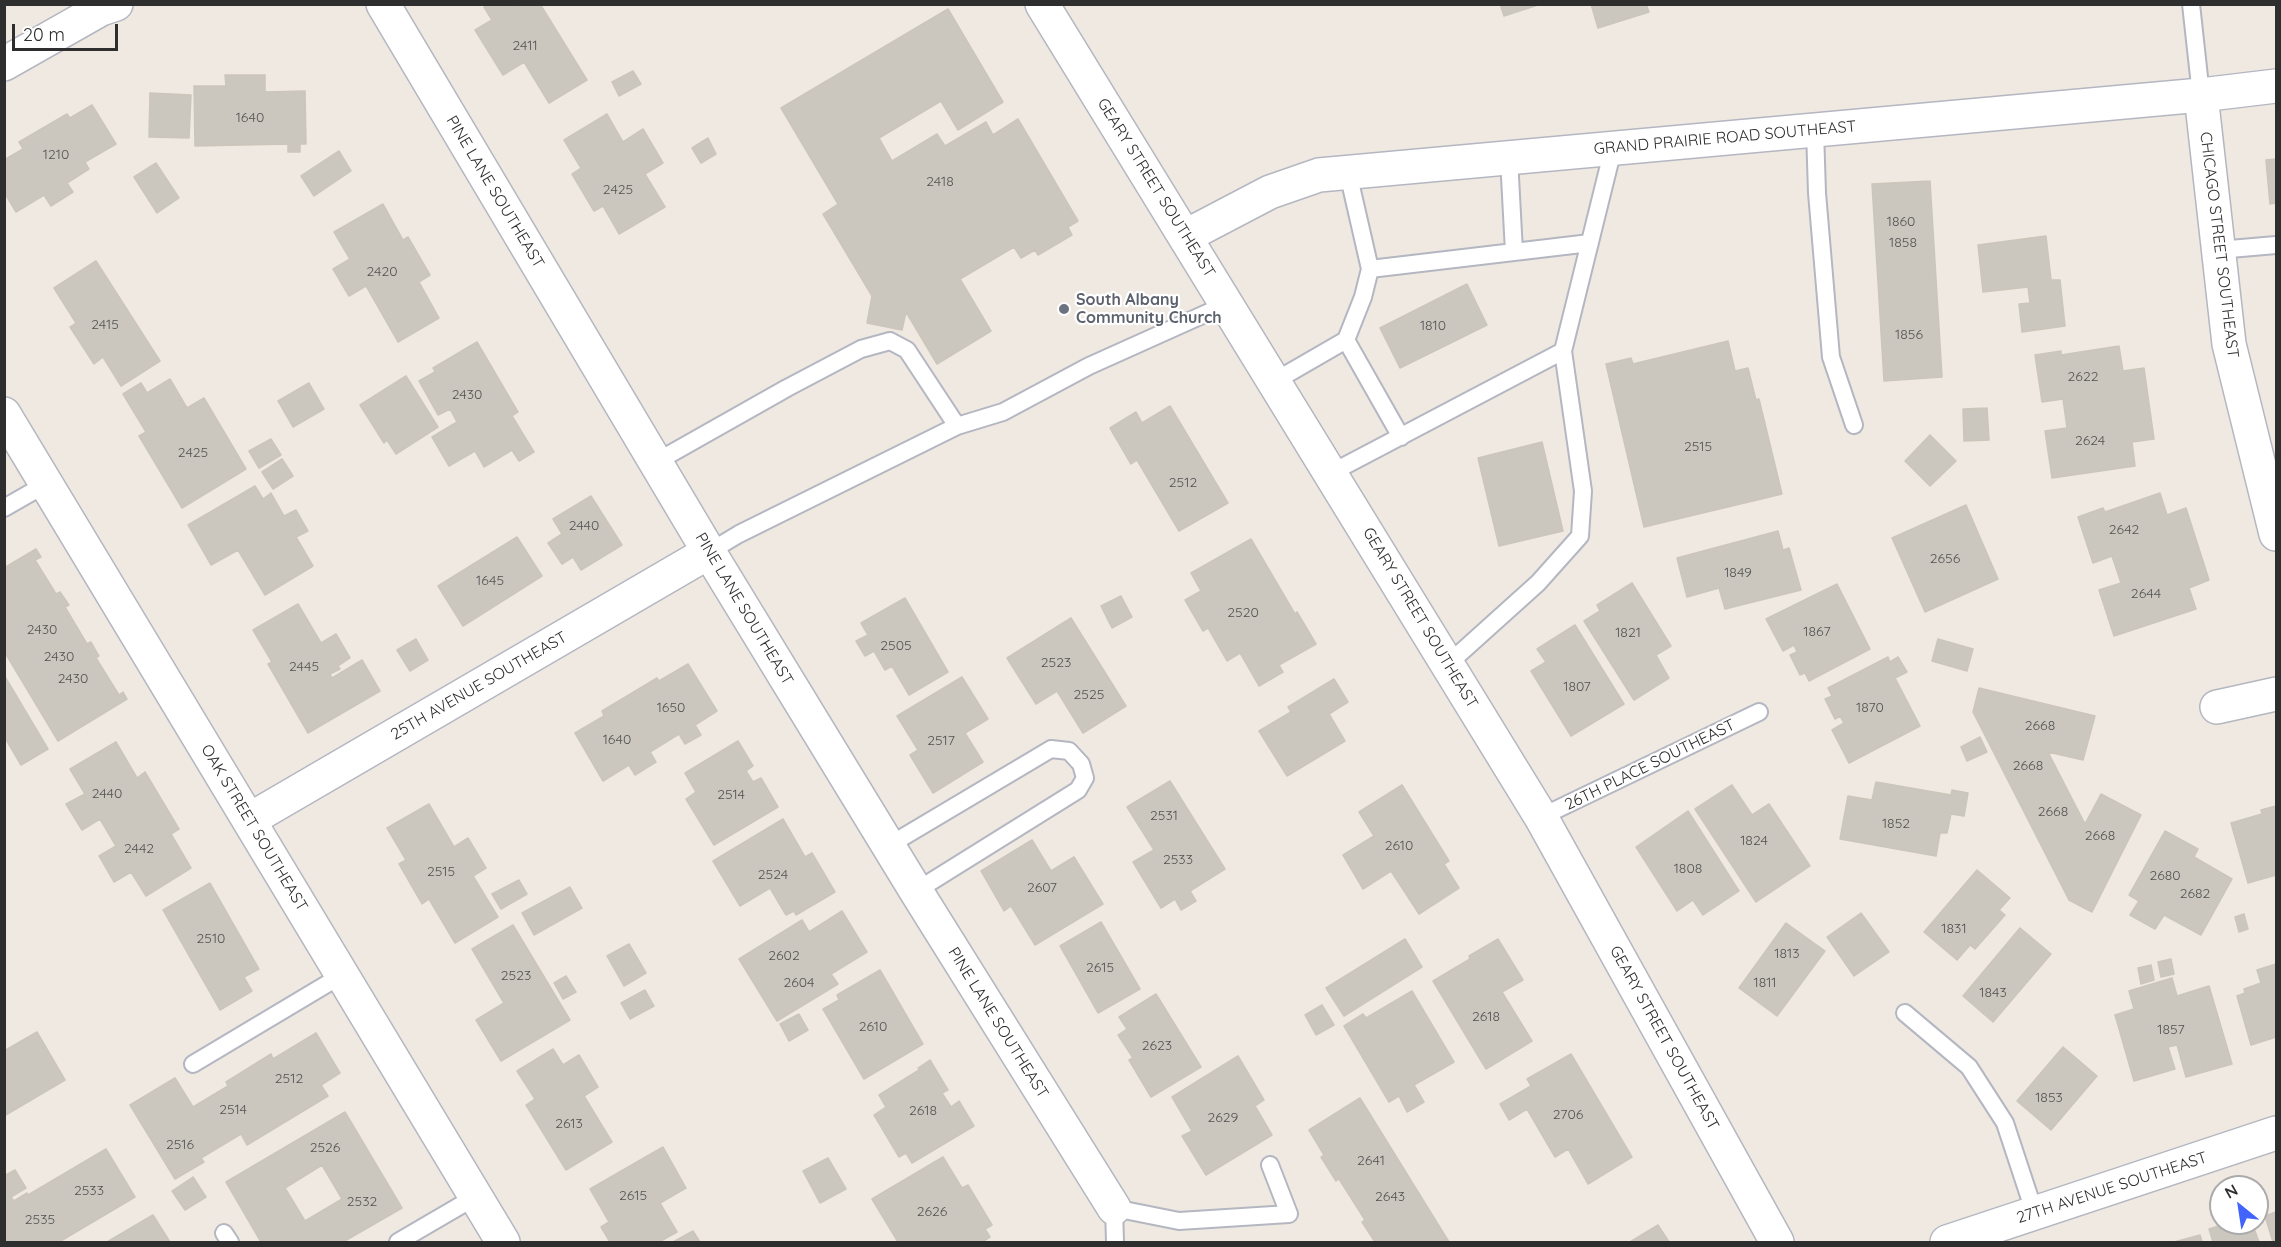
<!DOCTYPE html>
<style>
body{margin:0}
#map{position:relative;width:2281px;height:1247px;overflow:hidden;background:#efe9e1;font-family:Quicksand,sans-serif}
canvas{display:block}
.frame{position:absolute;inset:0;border:6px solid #2e2e2e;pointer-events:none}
.north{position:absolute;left:2209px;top:1175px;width:60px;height:60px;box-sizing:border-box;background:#fff;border:2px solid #ababab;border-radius:50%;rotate:330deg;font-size:16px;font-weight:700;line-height:24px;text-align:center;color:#2e2e2e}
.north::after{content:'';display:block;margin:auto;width:21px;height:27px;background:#4264fb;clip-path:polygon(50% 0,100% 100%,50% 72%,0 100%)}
.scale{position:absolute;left:12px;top:24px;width:106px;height:27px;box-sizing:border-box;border:3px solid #2e2e2e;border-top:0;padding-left:8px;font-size:18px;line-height:21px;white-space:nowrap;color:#2e2e2e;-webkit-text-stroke:4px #fff;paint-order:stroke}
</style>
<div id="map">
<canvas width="2281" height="1247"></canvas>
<div class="frame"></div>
<div class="north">N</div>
<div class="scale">20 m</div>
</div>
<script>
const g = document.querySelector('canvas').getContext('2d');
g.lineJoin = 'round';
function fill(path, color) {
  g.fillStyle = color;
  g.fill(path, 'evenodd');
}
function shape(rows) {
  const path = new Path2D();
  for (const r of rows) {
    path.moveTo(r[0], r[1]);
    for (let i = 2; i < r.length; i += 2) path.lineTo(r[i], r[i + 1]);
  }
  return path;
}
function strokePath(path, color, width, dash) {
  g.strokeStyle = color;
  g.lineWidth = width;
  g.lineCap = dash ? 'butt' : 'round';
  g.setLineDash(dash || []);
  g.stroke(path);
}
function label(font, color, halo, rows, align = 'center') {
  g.font = font + ' Quicksand,sans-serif';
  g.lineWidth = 4.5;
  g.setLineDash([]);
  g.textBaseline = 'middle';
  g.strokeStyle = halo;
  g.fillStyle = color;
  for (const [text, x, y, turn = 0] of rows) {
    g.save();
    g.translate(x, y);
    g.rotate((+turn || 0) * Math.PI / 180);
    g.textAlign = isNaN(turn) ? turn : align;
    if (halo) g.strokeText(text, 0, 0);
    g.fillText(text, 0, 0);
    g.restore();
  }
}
const building = shape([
 [489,4,514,4,515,7,520,4,540,4,587,80,549,103,524,62,503,75,475,30,492,20,484,7,489,4],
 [1500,4,1541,4,1504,16,1500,4],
 [1591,4,1646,4,1649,12,1598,28,1591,4],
 [948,9,1003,102,958,130,941,101,879,138,892,161,937,134,945,146,986,122,993,135,1018,119,1078,221,1068,227,1072,235,1038,255,1035,250,1021,258,1014,247,960,279,991,331,937,364,906,312,902,330,867,323,872,296,823,214,838,204,781,108,948,9],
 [633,71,641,84,619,96,612,82,633,71],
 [225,75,265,75,265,92,305,91,306,144,300,144,300,152,288,152,288,144,195,146,194,86,226,86,225,75],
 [150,93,191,95,189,138,149,137,150,93],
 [92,105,116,144,85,162,89,169,67,183,73,192,51,206,44,195,16,212,4,192,4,160,23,149,19,142,67,114,70,118,92,105],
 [607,114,623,142,643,129,663,163,645,174,665,207,619,234,603,206,594,211,572,174,581,168,564,140,607,114],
 [708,138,716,154,701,163,692,148,708,138],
 [339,151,351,171,314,196,301,176,339,151],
 [2276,159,2276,203,2270,204,2266,160,2276,159],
 [156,163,179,198,157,213,134,177,156,163],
 [1930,181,1942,377,1884,381,1872,184,1930,181],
 [383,204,403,240,408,237,430,275,419,282,439,318,398,342,366,286,349,296,333,269,350,259,334,232,383,204],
 [2046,236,2051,280,2060,280,2065,326,2022,332,2019,304,2030,303,2028,287,1983,292,1978,245,2046,236],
 [96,261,160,361,121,386,103,357,94,364,70,327,76,323,54,288,96,261],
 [1467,284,1487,325,1400,368,1380,328,1467,284],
 [1728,341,1735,371,1748,368,1756,400,1759,399,1782,494,1644,527,1606,364,1631,358,1633,364,1728,341],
 [477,342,518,412,512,416,534,452,519,461,512,450,484,467,475,451,449,466,432,437,457,422,450,409,438,415,419,381,435,372,433,368,477,342],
 [2119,346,2123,371,2144,368,2154,439,2132,442,2135,466,2052,478,2045,431,2067,428,2063,399,2042,402,2035,355,2061,351,2061,355,2119,346],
 [406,376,438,427,396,454,387,440,384,443,360,405,406,376],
 [170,379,187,408,204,398,246,469,182,508,139,436,146,432,123,394,141,383,147,393,170,379],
 [309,383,324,409,293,427,278,401,309,383],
 [1170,406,1228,503,1179,531,1137,460,1131,464,1110,428,1136,412,1142,423,1170,406],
 [1987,408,1989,440,1964,441,1963,409,1987,408],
 [1930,435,1956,461,1930,486,1905,461,1930,435],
 [271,439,281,455,259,468,249,451,271,439],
 [1542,442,1563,531,1499,546,1478,458,1542,442],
 [282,459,293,476,273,489,262,472,282,459],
 [255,486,263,499,271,493,284,516,296,510,308,531,296,537,313,566,265,595,238,550,211,565,188,525,255,486],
 [2160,493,2167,515,2186,508,2209,580,2189,588,2196,609,2114,636,2099,590,2121,583,2112,556,2093,563,2078,517,2103,508,2105,512,2160,493],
 [591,496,622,545,581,570,573,557,562,564,548,543,562,534,553,519,591,496],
 [1966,505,1998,579,1925,612,1892,538,1966,505],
 [1778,531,1783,550,1789,548,1801,590,1725,609,1719,588,1687,597,1677,558,1778,531],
 [517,537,542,576,463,626,438,586,517,537],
 [1251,539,1295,614,1297,612,1316,644,1279,665,1283,672,1259,686,1240,653,1227,661,1208,628,1203,631,1185,600,1201,591,1191,573,1251,539],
 [36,549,41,557,35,560,56,594,60,592,69,605,65,607,87,644,91,642,99,656,96,658,119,695,123,692,127,699,58,741,4,651,4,568,36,549],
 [1632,583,1671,646,1656,655,1669,678,1634,700,1584,621,1600,611,1597,605,1632,583],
 [1837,584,1870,649,1809,681,1805,673,1800,675,1790,655,1797,652,1794,645,1783,651,1766,619,1837,584],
 [1121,596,1132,617,1112,628,1101,606,1121,596],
 [905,598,948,672,909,695,892,666,885,670,874,651,865,656,856,641,868,635,861,623,905,598],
 [298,604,321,643,336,634,350,658,338,666,340,669,330,674,332,678,362,660,380,691,308,733,268,664,272,662,253,630,298,604],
 [1071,618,1126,706,1083,733,1057,691,1036,704,1007,658,1071,618],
 [1575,625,1624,704,1571,736,1531,671,1546,662,1537,649,1575,625],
 [416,639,428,660,410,671,397,650,416,639],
 [1938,639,1973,649,1967,671,1932,661,1938,639],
 [1888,657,1890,662,1898,657,1907,672,1895,678,1920,726,1849,763,1832,730,1844,723,1840,716,1835,719,1825,699,1832,696,1828,688,1888,657],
 [688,664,717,711,695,725,701,735,685,744,679,734,650,752,656,762,635,775,629,765,603,781,575,733,604,716,602,711,657,678,659,681,688,664],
 [4,675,48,749,21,765,4,736,4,675],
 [962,677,988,719,965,733,983,762,933,793,910,755,918,750,897,716,962,677],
 [1334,679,1348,702,1329,714,1345,741,1287,776,1259,731,1291,712,1288,707,1334,679],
 [1979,688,2095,716,2083,760,2048,752,2085,824,2101,794,2141,815,2092,912,2069,900,1973,712,1979,688],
 [1980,737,1987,752,1967,761,1961,747,1980,737],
 [738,741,753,766,746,771,753,782,761,778,778,807,714,845,686,799,696,792,685,773,738,741],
 [116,742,137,778,145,772,179,829,171,834,191,868,146,896,131,872,114,882,99,856,116,846,100,819,82,830,66,804,85,794,70,769,116,742],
 [1170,781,1225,869,1190,891,1196,901,1181,910,1175,899,1161,908,1133,862,1154,850,1127,807,1170,781],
 [1876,782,1951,795,1952,790,1968,793,1964,816,1951,814,1947,833,1940,833,1936,856,1840,839,1848,796,1872,800,1876,782],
 [1402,785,1449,861,1444,864,1459,888,1419,914,1391,871,1363,889,1343,855,1374,836,1359,812,1402,785],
 [1732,785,1752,815,1769,804,1810,866,1756,902,1695,809,1732,785],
 [429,804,454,847,468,838,486,868,473,876,498,917,455,943,429,899,422,904,399,864,406,860,387,828,429,804],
 [2276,806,2276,875,2248,883,2231,823,2262,814,2261,810,2276,806],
 [1688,811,1739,891,1703,915,1693,900,1677,911,1636,847,1688,811],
 [783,819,805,857,812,853,835,892,796,915,794,911,786,915,770,888,740,906,713,861,783,819],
 [2165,831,2198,849,2194,857,2232,879,2201,935,2164,915,2155,929,2130,915,2139,901,2129,895,2165,831],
 [1032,840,1051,871,1074,857,1103,904,1035,945,1011,906,1004,911,981,871,1032,840],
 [1977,870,2010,898,1999,910,2005,915,1975,949,1970,945,1957,960,1924,932,1977,870],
 [519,880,527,894,501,909,492,894,519,880],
 [210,883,259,969,244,977,252,991,220,1010,163,910,210,883],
 [570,887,582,908,534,935,522,913,570,887],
 [842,911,867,952,831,974,838,984,777,1021,739,959,802,920,809,932,842,911],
 [1861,913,1889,952,1854,976,1827,937,1861,913],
 [2244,914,2248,929,2239,932,2235,917,2244,914],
 [1101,922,1140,989,1098,1013,1060,946,1101,922],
 [1786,923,1825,951,1777,1016,1739,988,1786,923],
 [513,925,570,1020,501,1061,476,1020,504,1003,472,949,513,925],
 [2020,928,2051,954,1993,1022,1963,996,2020,928],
 [1405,939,1422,967,1344,1016,1326,988,1405,939],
 [1498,939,1523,980,1502,992,1532,1041,1486,1069,1433,981,1470,959,1469,956,1498,939],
 [629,944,646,973,624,986,607,956,629,944],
 [2171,959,2174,974,2161,977,2158,962,2171,959],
 [2276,964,2276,1037,2251,1045,2237,996,2245,993,2244,989,2261,983,2257,970,2276,964],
 [2151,965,2154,980,2141,984,2138,968,2151,965],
 [880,970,923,1044,864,1079,823,1009,839,1000,837,995,880,970],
 [566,976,576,992,563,999,554,983,566,976],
 [2172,978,2177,996,2209,986,2232,1064,2186,1077,2177,1045,2168,1047,2175,1069,2134,1081,2115,1015,2134,1009,2129,991,2172,978],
 [645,990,654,1006,630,1019,621,1003,645,990],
 [1412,991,1454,1062,1414,1085,1424,1102,1407,1112,1399,1096,1389,1102,1344,1026,1363,1014,1366,1018,1412,991],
 [1156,994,1201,1067,1151,1097,1129,1060,1133,1058,1118,1035,1127,1029,1119,1017,1156,994],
 [1322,1005,1334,1025,1316,1035,1305,1015,1322,1005],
 [799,1014,808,1030,789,1041,780,1024,799,1014],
 [37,1032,65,1080,4,1116,4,1051,37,1032],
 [316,1033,340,1073,321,1085,328,1096,247,1145,241,1134,201,1158,204,1162,175,1179,130,1105,175,1078,193,1107,228,1086,226,1082,271,1054,273,1059,316,1033],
 [2063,1047,2097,1076,2051,1130,2017,1101,2063,1047],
 [553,1049,563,1065,579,1055,598,1087,584,1096,612,1142,566,1170,526,1105,535,1099,517,1071,553,1049],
 [1571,1054,1632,1157,1588,1184,1568,1149,1555,1157,1527,1109,1509,1120,1500,1104,1531,1086,1527,1079,1571,1054],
 [1238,1056,1264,1100,1255,1106,1272,1135,1206,1175,1182,1136,1192,1131,1172,1097,1238,1056],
 [930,1060,948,1090,942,1093,951,1107,959,1101,974,1126,912,1163,906,1153,899,1157,874,1115,886,1107,879,1095,919,1070,918,1068,930,1060],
 [1360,1098,1449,1242,1375,1242,1362,1222,1365,1220,1339,1179,1336,1181,1321,1157,1324,1155,1309,1130,1360,1098],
 [345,1112,402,1208,343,1242,261,1242,226,1182,345,1112],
 [322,1165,342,1199,305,1221,285,1188,322,1165],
 [663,1147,686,1188,660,1203,677,1232,659,1242,610,1242,601,1227,609,1222,590,1189,663,1147],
 [106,1149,135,1197,59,1242,4,1242,4,1176,15,1170,26,1188,11,1197,14,1201,27,1193,28,1195,106,1149],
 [943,1157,962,1188,968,1185,992,1225,985,1229,990,1237,982,1242,898,1242,872,1199,943,1157],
 [828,1158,846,1189,820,1203,803,1171,828,1158],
 [193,1177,206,1197,185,1210,172,1191,193,1177],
 [2276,1212,2276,1242,2273,1242,2265,1216,2276,1212],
 [153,1215,170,1242,107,1242,153,1215],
 [2229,1223,2252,1223,2259,1242,2213,1242,2209,1229,2229,1223],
 [1658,1225,1669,1242,1630,1242,1658,1225],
 [693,1231,700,1242,673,1242,693,1231],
 [2200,1235,2202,1242,2174,1242,2200,1235]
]);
fill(building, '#cbc7bf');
strokePath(building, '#cbc5ba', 1.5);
const lane = shape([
 [2191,4,2201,95],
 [1815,130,1817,193,1831,357,1854,425],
 [1509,158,1514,252],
 [2218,250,2276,245],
 [1370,269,1590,243],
 [1346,340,1401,437],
 [1275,381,1346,340,1363,297,1370,269,1348,173],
 [656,462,787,388,861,349,890,341,907,350,957,426],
 [1331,473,1563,351],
 [4,508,46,484],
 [709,552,739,534,957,426,1003,412,1089,366,1227,304],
 [1448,664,1538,583,1580,536,1583,491,1563,351,1613,149],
 [1541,817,1759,712],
 [888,846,1051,749,1069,751,1081,764,1085,778,1078,790,916,891],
 [1905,1013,1969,1067,2005,1123,2035,1214],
 [193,1064,342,975],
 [224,1233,230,1242],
 [398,1242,475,1197],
 [1115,1242,1114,1208,1179,1221,1289,1214,1270,1165]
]);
const street = shape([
 [383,4,709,552,916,891,1114,1208],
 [4,64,101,9,116,4],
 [2201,95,2229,344,2276,534],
 [4,414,503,1242],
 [2217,707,2276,694],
 [249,820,709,552],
 [1947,1242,2276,1133]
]);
const secondary = shape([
 [1042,4,1541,817,1777,1242],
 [1186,236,1270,192,1319,175,2201,95,2276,86]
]);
strokePath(lane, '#b4b7c1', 20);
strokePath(street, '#b4b7c1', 36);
strokePath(secondary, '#b4b7c1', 36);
strokePath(lane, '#fff', 16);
strokePath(street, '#fff', 33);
strokePath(secondary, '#fff', 33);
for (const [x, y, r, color] of [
 [1064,309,6,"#6b7280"]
]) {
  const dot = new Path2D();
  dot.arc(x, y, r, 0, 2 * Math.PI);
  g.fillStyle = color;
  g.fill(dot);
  strokePath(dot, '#fff', 2);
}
label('14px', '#555452', null, [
 ["2411",525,46],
 ["1640",250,118],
 ["1210",56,155],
 ["2418",940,182],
 ["2425",618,190],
 ["1860",1901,222],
 ["1858",1903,243],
 ["2420",382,272],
 ["2415",105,325],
 ["1810",1433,326],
 ["1856",1909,335],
 ["2622",2083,377],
 ["2430",467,395],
 ["2624",2090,441],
 ["2515",1698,447],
 ["2425",193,453],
 ["2512",1183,483],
 ["2440",584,526],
 ["2642",2124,530],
 ["2656",1945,559],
 ["1849",1738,573],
 ["1645",490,581],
 ["2644",2146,594],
 ["2520",1243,613],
 ["2430",42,630],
 ["1867",1817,632],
 ["1821",1628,633],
 ["2505",896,646],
 ["2430",59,657],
 ["2523",1056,663],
 ["2445",304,667],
 ["2430",73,679],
 ["1807",1577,687],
 ["2525",1089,695],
 ["1650",671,708],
 ["1870",1870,708],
 ["2668",2040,726],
 ["1640",617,740],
 ["2517",941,741],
 ["2668",2028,766],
 ["2440",107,794],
 ["2514",731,795],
 ["2668",2053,812],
 ["2531",1164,816],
 ["1852",1896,824],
 ["2668",2100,836],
 ["1824",1754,841],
 ["2610",1399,846],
 ["2442",139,849],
 ["2533",1178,860],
 ["1808",1688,869],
 ["2515",441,872],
 ["2524",773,875],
 ["2680",2165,876],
 ["2607",1042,888],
 ["2682",2195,894],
 ["1831",1954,929],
 ["2510",211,939],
 ["1813",1787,954],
 ["2602",784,956],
 ["2615",1100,968],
 ["2523",516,976],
 ["2604",799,983],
 ["1811",1765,983],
 ["1843",1993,993],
 ["2618",1486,1017],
 ["2610",873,1027],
 ["1857",2171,1030],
 ["2623",1157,1046],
 ["2512",289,1079],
 ["1853",2049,1098],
 ["2514",233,1110],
 ["2618",923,1111],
 ["2706",1568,1115],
 ["2629",1223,1118],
 ["2613",569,1124],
 ["2516",180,1145],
 ["2526",325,1148],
 ["2641",1371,1161],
 ["2533",89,1191],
 ["2615",633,1196],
 ["2643",1390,1197],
 ["2532",362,1202],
 ["2626",932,1212],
 ["2535",40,1220]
]);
label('16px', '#2e2e2e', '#fff', [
 ["GRAND PRAIRIE ROAD SOUTHEAST",1725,138,-5],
 ["GEARY STREET SOUTHEAST",1156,188,58],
 ["PINE LANE SOUTHEAST",495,192,59],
 ["CHICAGO STREET SOUTHEAST",2219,245,83],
 ["PINE LANE SOUTHEAST",744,609,59],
 ["GEARY STREET SOUTHEAST",1420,618,59],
 ["25TH AVENUE SOUTHEAST",479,686,-30],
 ["26TH PLACE SOUTHEAST",1650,765,-26],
 ["OAK STREET SOUTHEAST",254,828,59],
 ["PINE LANE SOUTHEAST",998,1023,58],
 ["GEARY STREET SOUTHEAST",1664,1038,61],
 ["27TH AVENUE SOUTHEAST",2112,1188,-18]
]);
label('bold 16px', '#5b616d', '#fff', [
 ["South Albany",1076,300],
 ["Community Church",1076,318]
], 'left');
</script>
